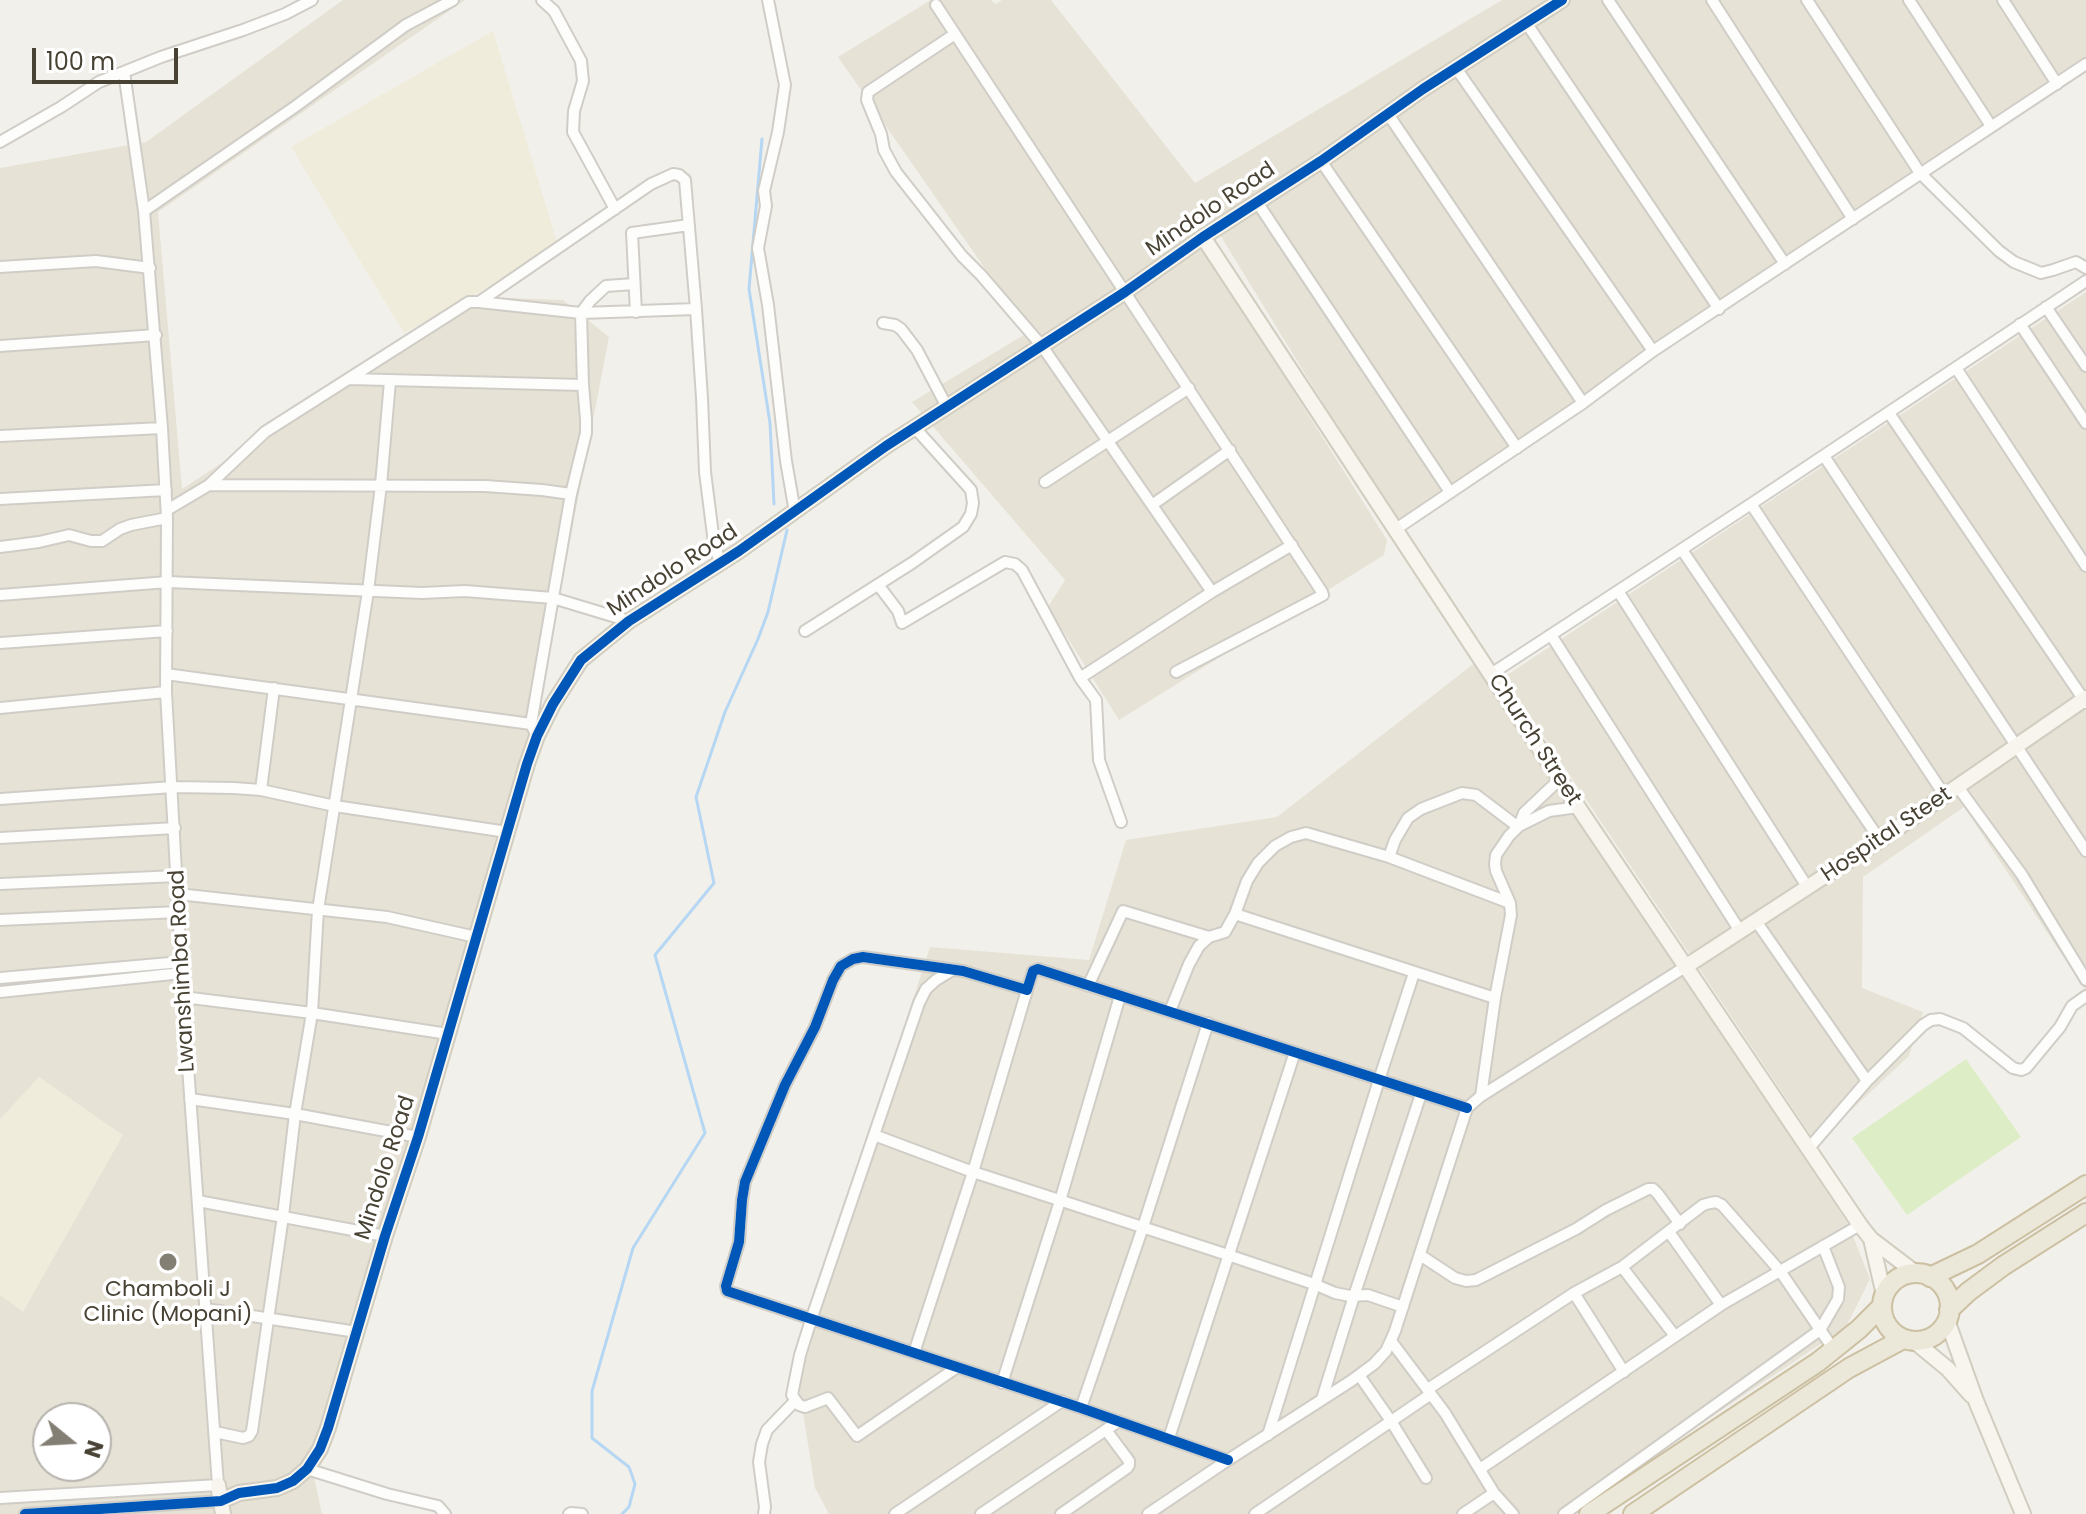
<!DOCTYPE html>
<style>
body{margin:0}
#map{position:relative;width:2086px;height:1514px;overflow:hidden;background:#f2f0ea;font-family:Poppins,sans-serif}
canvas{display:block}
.north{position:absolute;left:32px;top:1402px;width:80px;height:80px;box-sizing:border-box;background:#fff;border:2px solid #b6b3ae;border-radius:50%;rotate:108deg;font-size:22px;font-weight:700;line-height:32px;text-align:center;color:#484234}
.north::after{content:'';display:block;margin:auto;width:28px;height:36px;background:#847f74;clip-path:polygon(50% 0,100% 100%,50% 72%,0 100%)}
.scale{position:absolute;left:32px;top:48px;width:146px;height:36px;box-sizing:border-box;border:4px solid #484234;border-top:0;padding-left:10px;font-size:24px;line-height:28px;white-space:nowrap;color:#484234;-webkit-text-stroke:6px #fff;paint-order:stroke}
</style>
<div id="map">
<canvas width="2086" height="1514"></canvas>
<div class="north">N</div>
<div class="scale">100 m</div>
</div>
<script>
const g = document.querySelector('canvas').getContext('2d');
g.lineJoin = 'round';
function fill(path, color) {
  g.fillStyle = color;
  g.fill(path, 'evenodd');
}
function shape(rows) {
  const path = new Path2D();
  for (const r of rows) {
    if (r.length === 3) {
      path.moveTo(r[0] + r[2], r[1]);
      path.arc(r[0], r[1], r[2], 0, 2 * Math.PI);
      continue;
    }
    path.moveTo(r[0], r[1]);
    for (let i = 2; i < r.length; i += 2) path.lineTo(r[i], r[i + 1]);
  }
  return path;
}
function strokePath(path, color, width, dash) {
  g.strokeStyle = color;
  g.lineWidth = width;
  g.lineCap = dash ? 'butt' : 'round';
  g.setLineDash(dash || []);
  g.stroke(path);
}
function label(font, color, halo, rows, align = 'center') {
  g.font = font + ' Poppins,sans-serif';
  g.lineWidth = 7;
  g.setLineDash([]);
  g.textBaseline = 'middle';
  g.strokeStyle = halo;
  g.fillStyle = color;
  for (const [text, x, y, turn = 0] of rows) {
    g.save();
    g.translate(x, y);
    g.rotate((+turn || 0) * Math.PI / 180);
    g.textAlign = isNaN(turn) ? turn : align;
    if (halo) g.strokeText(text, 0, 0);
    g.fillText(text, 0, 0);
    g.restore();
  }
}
fill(shape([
 [343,0,465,0,158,212,182,489,475,297,563,300,609,337,536,717,313,1472,322,1514,0,1514,0,168,146,142],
 [48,1418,96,1418,96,1466,48,1466],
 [931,0,991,0,996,4,1002,0,1051,0,1195,183,1502,0,2086,0,2086,67,1400,529,1211,220,1193,231,1387,540,1384,555,1119,720,1048,607,1065,580,912,402,1029,332,838,57],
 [2086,292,2086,991,1964,807,1863,877,1862,988,1923,1012,1909,1056,1816,1143,1504,677],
 [1476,662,1848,1224,1870,1279,1846,1327,1566,1514,829,1514,815,1488,795,1362,930,947,1089,960,1126,840,1277,817]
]), '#e6e2d6');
fill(shape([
 [493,31,559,249,404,333,291,147],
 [39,1077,123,1135,23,1312,0,1295,0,1119]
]), '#f0ecdb');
fill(shape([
 [1966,1059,2021,1137,1907,1215,1852,1138]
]), '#ddeec7');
strokePath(shape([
 [762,139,749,289,770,423,774,504],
 [622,1514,629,1507,635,1484,629,1467,592,1438,592,1391,633,1248,705,1133,655,955,714,883,696,797,725,712,758,639,768,612,787,530]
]), '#b6d7f3', 3);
const street = shape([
 [542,0,554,11,581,61,583,81,574,111,573,132,615,209],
 [768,0,785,85,778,132,764,191,766,206,758,248,768,305,786,461,795,512],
 [1608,0,1785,264],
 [1712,0,1853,219],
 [1807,0,1920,173,1999,251,2014,262,2041,273,2053,270,2076,262,2086,268],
 [1909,0,1991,126],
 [2003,0,2057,84],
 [936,5,1322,592,1323,595,1176,672],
 [1527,24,1719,309],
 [955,34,868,92,867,100,881,134,884,150,896,172,962,256,981,275,1042,346,1212,592,1292,545],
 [1456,68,1653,351],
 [1388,114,1583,403],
 [0,142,61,107,99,82,161,57,243,30,285,14,312,0],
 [1321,161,1517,448],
 [1257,202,1450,492],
 [144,211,296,106,406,25,453,0],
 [0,267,96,261,150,268],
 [479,302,651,184,673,174,679,175,685,180,696,309],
 [2046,307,2086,366],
 [636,312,632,233,689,225],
 [883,323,895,325,901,329,917,350,947,407],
 [2020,324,2086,423],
 [0,346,156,335],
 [1956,368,2086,566],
 [349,379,583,385],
 [1889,413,2086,703],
 [0,436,162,428],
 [1824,456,2086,851],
 [1045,482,1189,388],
 [209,485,485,486,542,490,571,494],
 [0,499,166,490],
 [1751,504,1945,796],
 [1152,505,1230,450],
 [167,510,209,485,265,432,469,302,479,302,581,313,696,309,702,398,705,472,714,543,720,563],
 [1396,529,1583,403,1653,351,2086,64],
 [0,547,39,542,69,535,91,541,102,541,120,529,131,525,167,518],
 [1682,550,1880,840],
 [879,586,898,611,902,623,1005,562,1015,564,1022,570,1080,678],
 [1618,591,1808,888],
 [0,595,168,582,422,593,465,591,553,598,629,621],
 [805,631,912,563,963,527,971,514,973,503,971,490,915,428],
 [1551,635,1740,931],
 [0,643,167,631],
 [166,674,531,724],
 [1491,674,1751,504,2086,281],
 [0,708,166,692],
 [537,736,531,724,571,494,586,433,586,419,583,385,581,313,590,301,606,286,634,284],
 [1958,787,2022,875,2086,980],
 [261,790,274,688],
 [0,799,173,787,234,788,261,790,335,806,507,832],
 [1121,822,1099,760,1096,700,1080,678,1212,592],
 [1519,826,1524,813,1560,779],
 [0,838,175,828],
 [1389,857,1395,840,1408,818,1421,809,1462,793,1476,795,1517,826],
 [0,884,177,876],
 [178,894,387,917,476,937],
 [1235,914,1495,998],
 [0,920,179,912],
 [1756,921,1867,1081,1923,1025,1931,1020,1940,1019,1963,1028,2013,1068,2021,1070,2026,1068,2060,1027,2072,1006,2086,996],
 [951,971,936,980,926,989,919,1003,811,1320,800,1355,792,1395,799,1405,805,1407,828,1398,857,1436,956,1368],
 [0,978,181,962],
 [1088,986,1123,911,1209,937],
 [0,992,182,973],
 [183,997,312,1013,448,1034],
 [1170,1011,1189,964,1199,946,1209,937,1225,932,1235,914,1247,881,1258,863,1275,846,1291,837,1306,833,1389,857,1510,903],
 [1481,1096,1495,998,1511,915,1510,903,1496,871,1495,864,1496,855,1509,836,1519,826,1549,811,1578,807],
 [190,1099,295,1114,418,1137],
 [874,1135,973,1172,1228,1255,1314,1284,1335,1293,1350,1296,1368,1295,1403,1307],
 [1809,1148,1867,1081],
 [198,1201,385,1236],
 [1669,1232,1721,1305],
 [1420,1255,1455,1278,1466,1281,1476,1280,1576,1229,1606,1210,1648,1189,1653,1189,1658,1194,1680,1224],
 [1622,1267,1675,1336],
 [1574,1293,1624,1372],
 [206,1309,357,1332],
 [1391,1341,1445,1413,1494,1493,1463,1514],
 [1834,1350,1780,1271,1860,1225],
 [914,1353,973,1172,1027,990],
 [1359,1375,1391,1421,1426,1478],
 [1002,1383,1060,1201,1120,996],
 [1428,1389,1574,1293,1622,1267,1703,1205,1710,1203,1716,1202,1722,1205,1780,1271,1721,1305,1480,1469],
 [1322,1399,1354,1296,1421,1094],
 [1081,1408,1143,1227,1208,1023],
 [215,1432,243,1438,249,1436,252,1431,283,1216,295,1114,312,1013,318,910,368,591,381,485,390,381],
 [1268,1435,1379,1080,1414,973],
 [1169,1438,1295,1052],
 [1228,1460,1081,1408,727,1291,726,1286,739,1242,742,1200,745,1182,785,1085,815,1027,833,980,841,966,853,959,863,957,963,971,1027,990,1033,971,1038,969,1467,1108],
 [307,1469,387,1494,438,1506,445,1514],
 [1494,1493,1513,1514],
 [0,1498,218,1485,183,997,166,692,167,518,162,428,144,211,124,72],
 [25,1514,221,1501],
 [569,1514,571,1513,582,1514],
 [764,1514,765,1507,759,1462,762,1444,767,1430,795,1401],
 [895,1514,1062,1401],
 [981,1514,1119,1421],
 [1061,1514,1127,1468,1129,1465,1129,1461,1106,1430],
 [1148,1514,1228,1460,1351,1381,1374,1364,1386,1351,1395,1331,1467,1108,1481,1096,1685,967],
 [1255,1514,1431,1394],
 [1564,1514,1820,1330,1838,1299,1839,1287,1823,1246]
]);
const secondary = shape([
 [1203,237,1578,807,1860,1225,1871,1239,1917,1274],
 [1685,967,1880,840,2086,698],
 [1871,1239,1884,1295],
 [1947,1320,1976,1401,2023,1514],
 [1914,1341,1948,1369,1971,1395],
 [218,1485,223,1514],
 [221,1501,239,1493,277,1488,293,1481,307,1469,320,1449,328,1428,385,1236,418,1137,527,764,537,736,553,704,581,660,629,621,739,551,886,446,1125,292,1203,237,1321,161,1423,89,1562,0]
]);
const highway = shape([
 [1916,1307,34],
 [1930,1277,1978,1254,2086,1185],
 [1949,1310,1968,1292,2003,1266,2086,1213],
 [1589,1514,1818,1362,1859,1329,1882,1306],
 [1633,1514,1849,1368,1903,1339]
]);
strokePath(street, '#d0cdc7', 14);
strokePath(secondary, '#d1cdc0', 18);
strokePath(highway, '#ccc0a2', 22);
strokePath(street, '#fdfdfc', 10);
strokePath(secondary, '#f7f5ee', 14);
strokePath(highway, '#ece8d9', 18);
strokePath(shape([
 [1228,1460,1081,1408,727,1291,726,1286,739,1242,742,1200,745,1182,785,1085,815,1027,833,980,841,966,853,959,863,957,963,971,1027,990,1033,971,1038,969,1467,1108],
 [25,1514,221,1501,239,1493,277,1488,293,1481,307,1469,320,1449,328,1428,385,1236,418,1137,527,764,537,736,553,704,581,660,629,621,739,551,886,446,1125,292,1203,237,1321,161,1423,89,1562,0]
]), '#0057b8', 10);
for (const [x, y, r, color] of [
 [168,1262,10,"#847f74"]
]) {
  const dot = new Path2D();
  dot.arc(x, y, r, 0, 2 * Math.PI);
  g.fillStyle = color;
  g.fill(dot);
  strokePath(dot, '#fff', 3);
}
label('22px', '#484234', '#fff', [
 ["Mindolo Road",1211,210,-34],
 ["Mindolo Road",673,571,-33],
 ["Church Street",1534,740,57],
 ["Hospital Steet",1887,835,-34],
 ["Lwanshimba Road",183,971,-93],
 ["Mindolo Road",386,1168,-72]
]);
label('22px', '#484234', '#fff', [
 ["Chamboli J",168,1290],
 ["Clinic (Mopani)",168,1315]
]);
</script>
